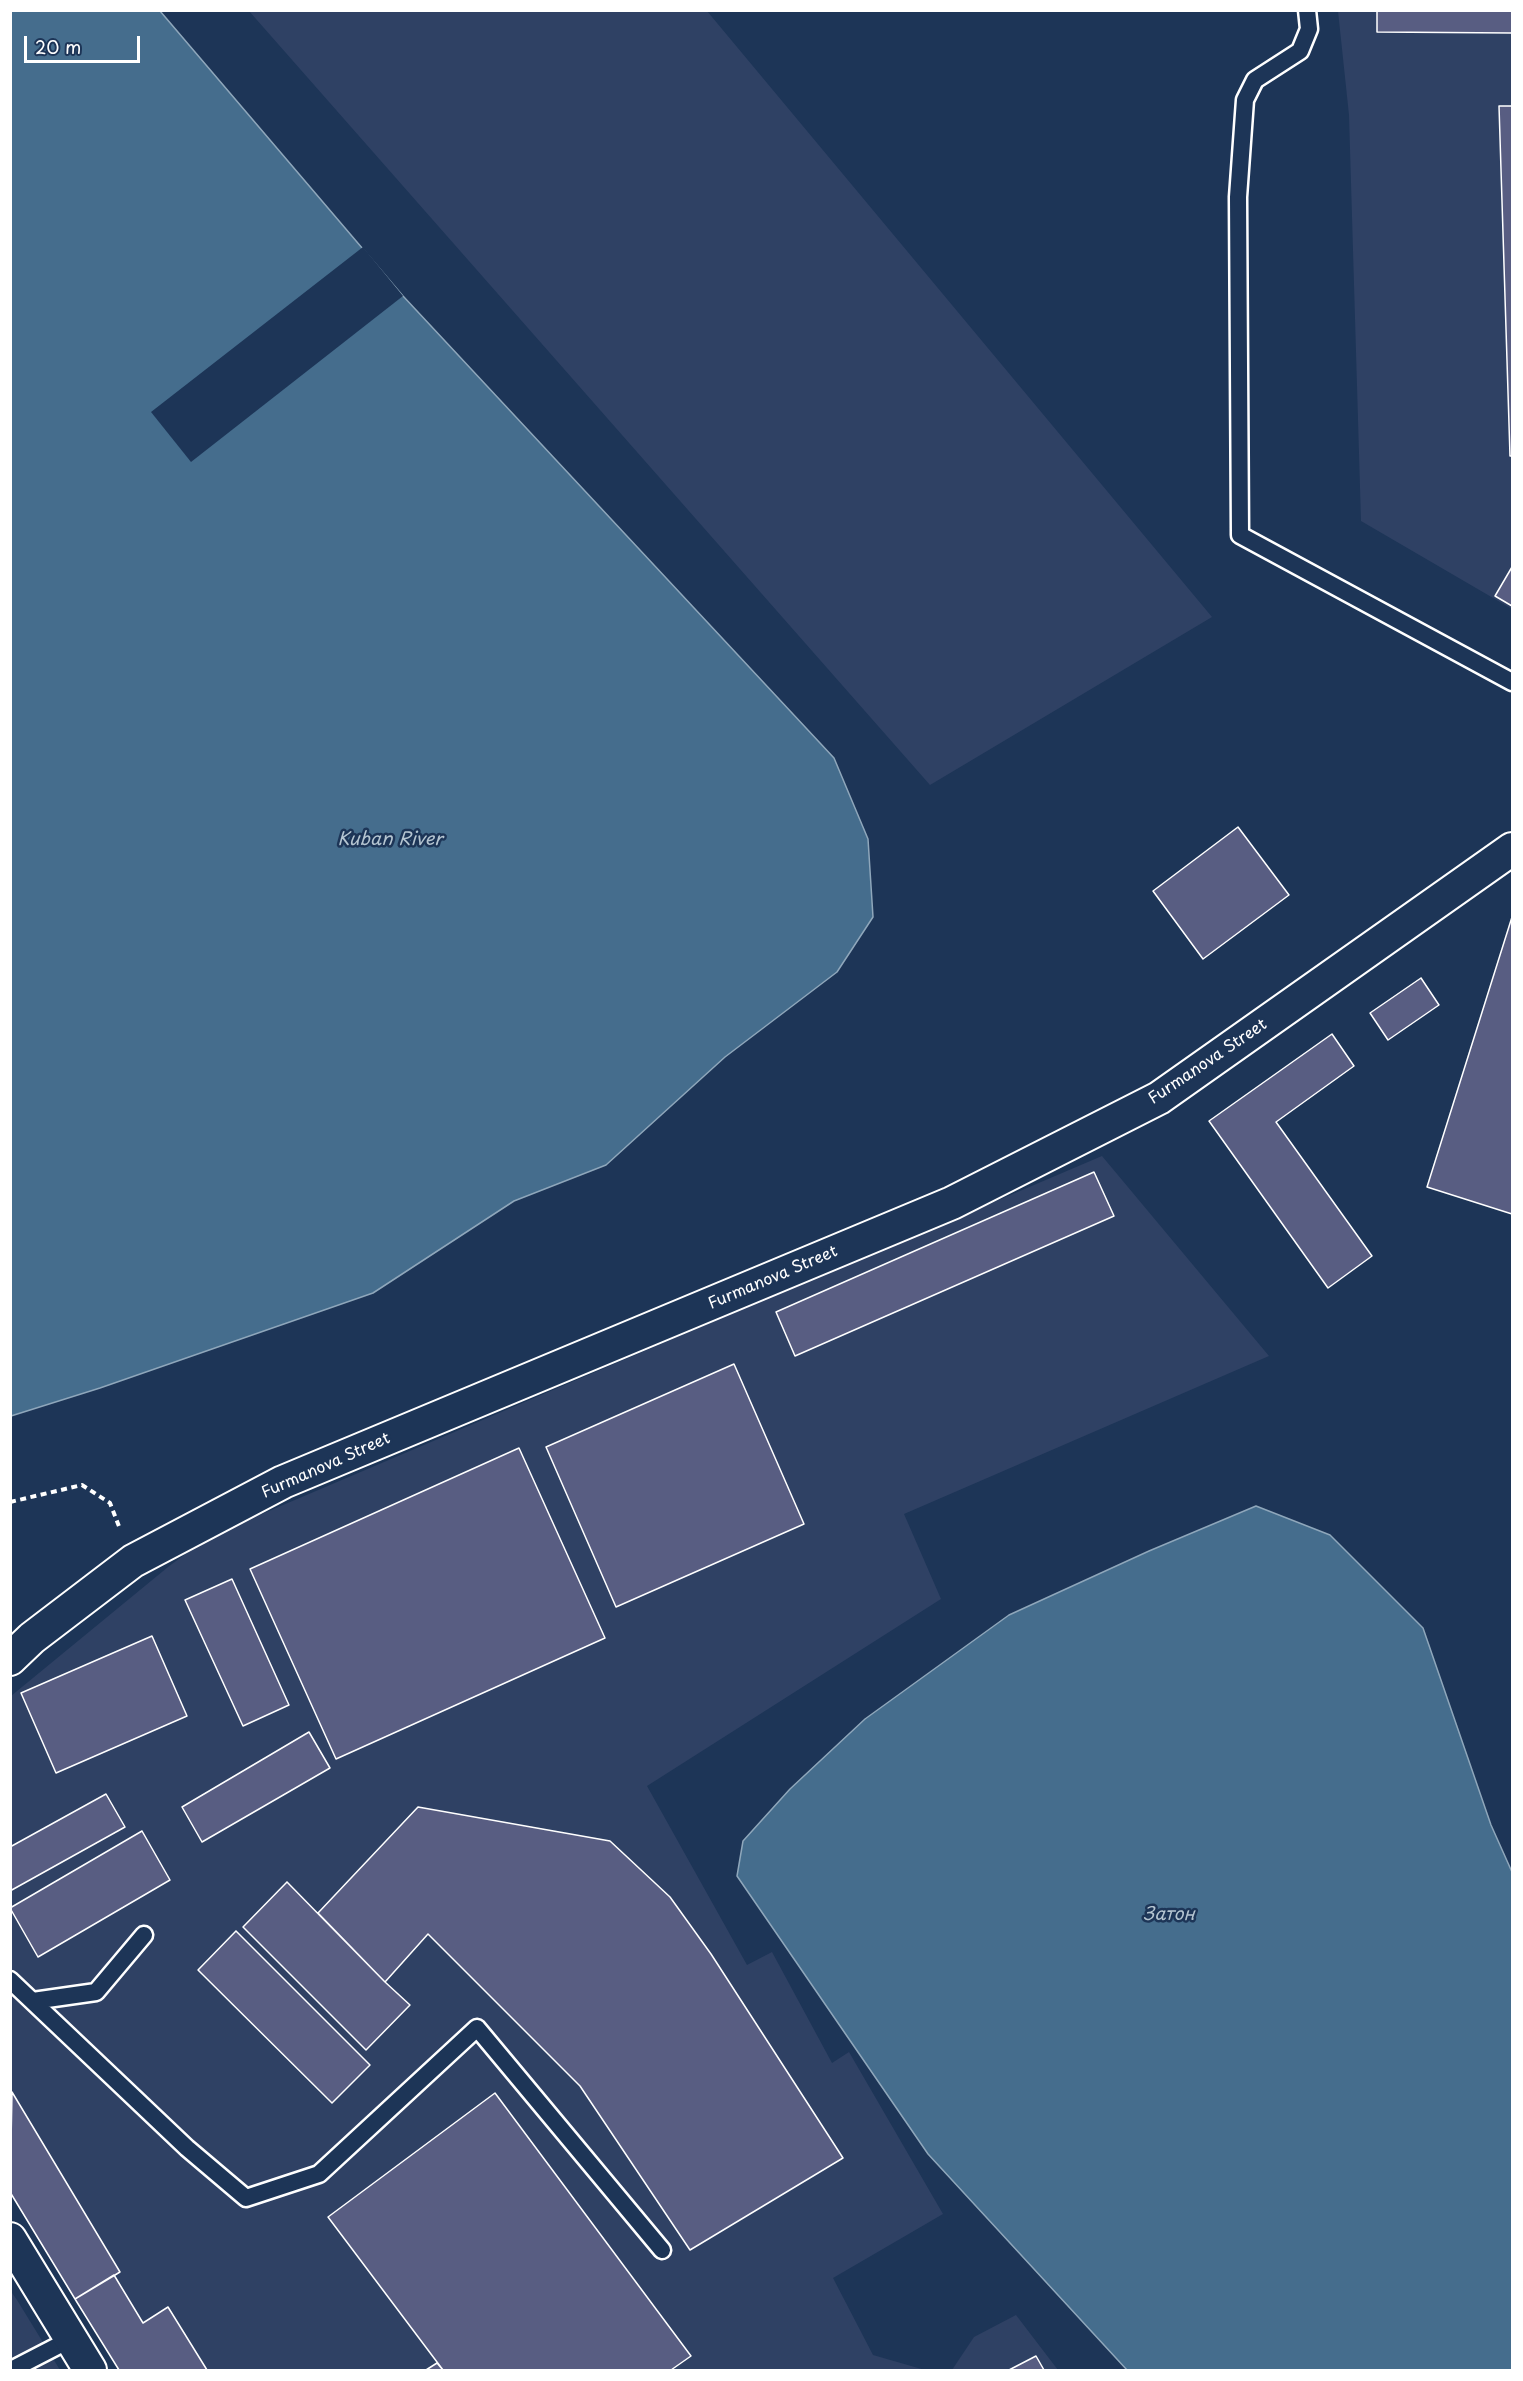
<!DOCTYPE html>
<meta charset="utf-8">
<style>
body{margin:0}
#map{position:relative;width:1523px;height:2381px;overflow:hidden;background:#1d3557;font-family:"Playpen Sans",sans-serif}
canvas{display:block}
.frame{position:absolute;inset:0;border:12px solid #fff;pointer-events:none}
.scale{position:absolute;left:24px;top:36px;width:116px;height:27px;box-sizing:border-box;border:3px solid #fff;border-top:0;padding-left:8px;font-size:18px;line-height:21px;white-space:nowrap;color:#fff;-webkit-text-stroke:4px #1d3557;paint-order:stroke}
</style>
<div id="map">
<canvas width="1523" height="2381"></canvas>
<div class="frame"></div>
<div class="scale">20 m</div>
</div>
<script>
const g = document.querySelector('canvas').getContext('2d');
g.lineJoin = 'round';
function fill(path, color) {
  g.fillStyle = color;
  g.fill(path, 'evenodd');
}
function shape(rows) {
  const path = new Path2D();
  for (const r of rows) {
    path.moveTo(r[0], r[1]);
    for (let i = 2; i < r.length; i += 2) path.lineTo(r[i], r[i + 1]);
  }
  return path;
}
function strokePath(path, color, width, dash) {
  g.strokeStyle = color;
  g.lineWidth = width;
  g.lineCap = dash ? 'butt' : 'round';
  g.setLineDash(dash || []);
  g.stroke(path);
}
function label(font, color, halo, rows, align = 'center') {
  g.font = font + ' "Playpen Sans",sans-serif';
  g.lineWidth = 5;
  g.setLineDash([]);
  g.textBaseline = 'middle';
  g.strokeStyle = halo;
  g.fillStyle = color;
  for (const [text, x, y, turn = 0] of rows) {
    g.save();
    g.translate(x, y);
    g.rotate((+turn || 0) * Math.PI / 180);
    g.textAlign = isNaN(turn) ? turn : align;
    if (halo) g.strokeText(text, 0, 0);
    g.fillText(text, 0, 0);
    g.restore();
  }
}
fill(shape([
 [249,11,707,11,1212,617,930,785],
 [1338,11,1512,11,1512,609,1361,521,1349,115],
 [1102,1156,1269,1356,904,1514,941,1599,647,1786,747,1965,772,1952,832,2063,849,2052,943,2214,833,2278,873,2355,925,2370,119,2370,11,2192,11,1696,168,1567,208,1537],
 [10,2290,17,2300,60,2370,11,2370],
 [1016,2315,1058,2370,952,2370,974,2337]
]), '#2f4164');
const water = shape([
 [11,11,160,11,403,296,834,758,868,839,873,917,837,972,725,1057,606,1165,514,1201,373,1293,100,1388,11,1416,11,11],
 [1256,1506,1330,1535,1423,1628,1491,1825,1512,1872,1512,2370,1127,2370,928,2154,737,1876,743,1841,790,1789,865,1719,1009,1615,1149,1551,1256,1506]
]);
fill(water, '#456d8d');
strokePath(water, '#8fa7bb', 1.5);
fill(shape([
 [363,247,403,296,191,462,151,412]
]), '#1d3557');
const building = shape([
 [1377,10,1512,10,1512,33,1377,32,1377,10],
 [1499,106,1512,106,1512,456,1510,456,1499,106],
 [1512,567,1512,606,1495,596,1512,567],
 [1238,827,1289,895,1203,959,1153,891,1238,827],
 [1512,917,1512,1214,1427,1187,1512,917],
 [1421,978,1439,1005,1388,1040,1370,1013,1421,978],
 [1332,1034,1354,1066,1276,1122,1372,1256,1328,1288,1209,1121,1332,1034],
 [1094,1172,1114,1216,795,1356,776,1312,1094,1172],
 [734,1364,804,1524,616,1607,546,1447,734,1364],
 [519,1448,605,1638,336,1759,250,1569,519,1448],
 [232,1579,289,1705,243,1726,185,1600,232,1579],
 [152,1636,187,1716,56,1773,21,1693,152,1636],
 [309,1732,330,1768,202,1842,182,1807,309,1732],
 [106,1794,125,1827,10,1891,10,1847,106,1794],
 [418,1807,610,1841,670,1897,711,1954,843,2158,690,2250,580,2086,428,1934,385,1982,318,1913,418,1807],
 [142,1831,170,1880,38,1957,10,1908,142,1831],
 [287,1882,385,1982,410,2005,366,2050,243,1927,287,1882],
 [236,1931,370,2065,332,2103,198,1970,236,1931],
 [12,2092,120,2272,75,2299,10,2192,12,2092],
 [495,2093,691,2356,671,2370,443,2370,328,2217,495,2093],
 [114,2275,143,2323,168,2307,207,2370,119,2370,75,2299,114,2275],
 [1036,2356,1044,2370,1009,2370,1036,2356],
 [437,2363,443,2370,426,2370,437,2363]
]);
fill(building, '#585d82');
strokePath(building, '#fff', 1.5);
const lane = shape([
 [1307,10,1309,29,1300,51,1255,80,1245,100,1238,197,1240,535,1512,682],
 [10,1980,187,2148,246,2198,319,2174,477,2028,662,2250],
 [33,2001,96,1992,144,1935],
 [11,2370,71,2339]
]);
const street = shape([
 [10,1659,32,1638,133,1561,283,1482,952,1203,1159,1098,1512,849],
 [10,2239,90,2370]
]);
strokePath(lane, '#fff', 21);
strokePath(street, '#fff', 36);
strokePath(shape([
 [10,1502,82,1485,110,1503,120,1529]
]), '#fff', 4, [6, 4.5]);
strokePath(lane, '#1d3557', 16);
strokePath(street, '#1d3557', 32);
label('16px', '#fff', '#1d3557', [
 ["Furmanova Street",1208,1062,-34],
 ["Furmanova Street",773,1278,-23],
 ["Furmanova Street",326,1466,-24]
]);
label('italic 18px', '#b5c5d1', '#1d3557', [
 ["Kuban River",390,840],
 ["Затон",1169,1915]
]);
</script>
